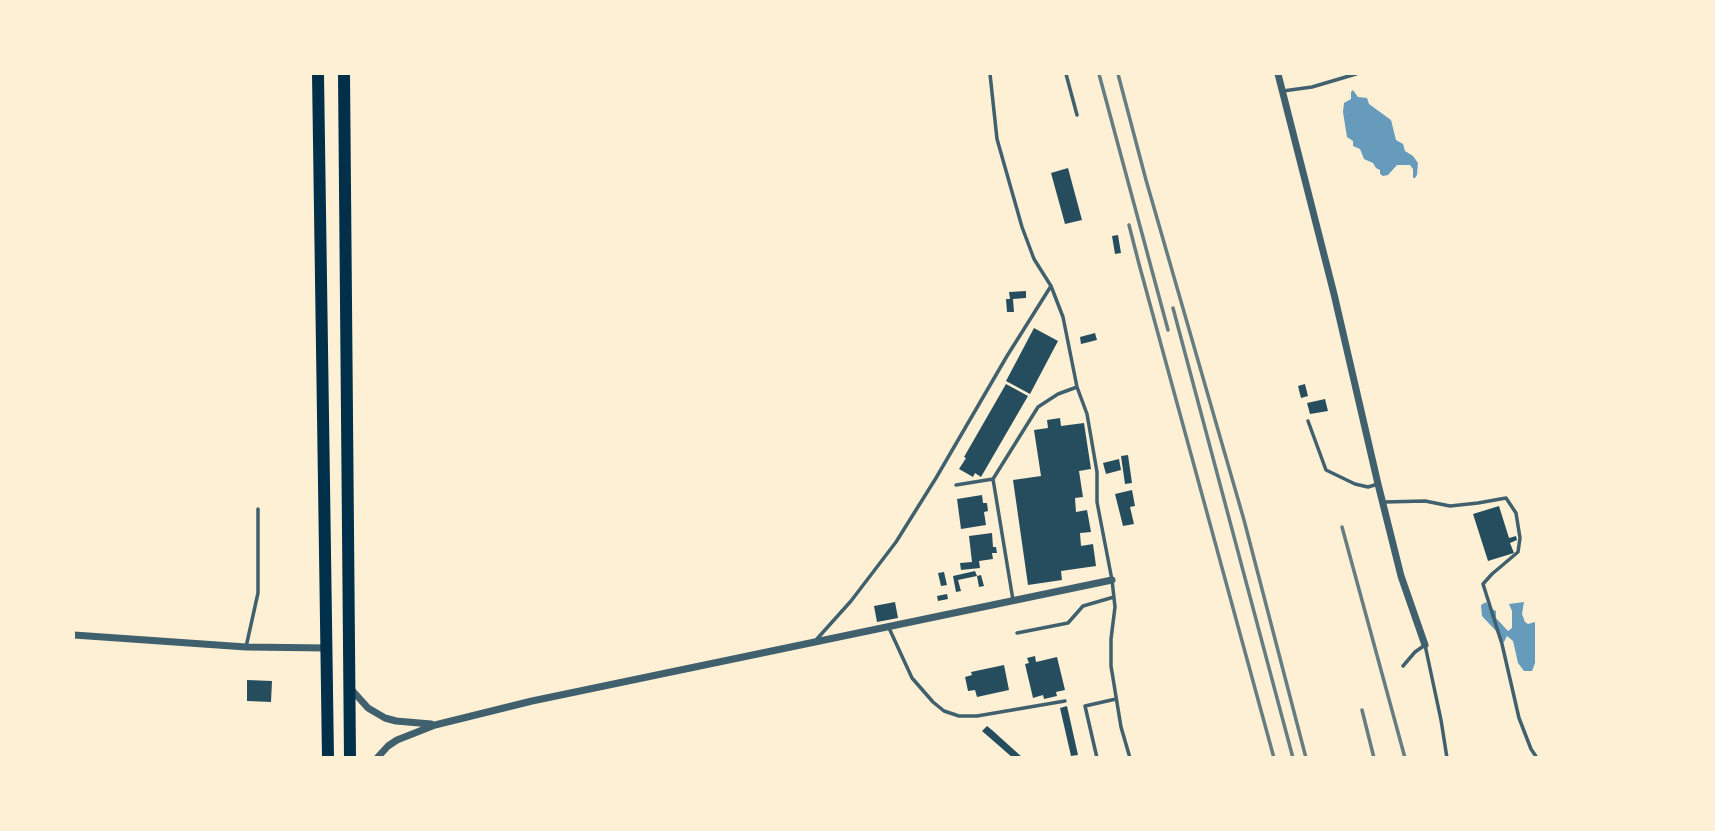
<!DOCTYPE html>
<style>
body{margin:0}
#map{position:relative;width:1715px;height:831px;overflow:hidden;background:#fdf0d5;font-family:"Fira Sans",sans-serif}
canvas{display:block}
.frame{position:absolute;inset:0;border:75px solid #fdf0d5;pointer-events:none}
</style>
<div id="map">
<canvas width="1715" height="831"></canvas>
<div class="frame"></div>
</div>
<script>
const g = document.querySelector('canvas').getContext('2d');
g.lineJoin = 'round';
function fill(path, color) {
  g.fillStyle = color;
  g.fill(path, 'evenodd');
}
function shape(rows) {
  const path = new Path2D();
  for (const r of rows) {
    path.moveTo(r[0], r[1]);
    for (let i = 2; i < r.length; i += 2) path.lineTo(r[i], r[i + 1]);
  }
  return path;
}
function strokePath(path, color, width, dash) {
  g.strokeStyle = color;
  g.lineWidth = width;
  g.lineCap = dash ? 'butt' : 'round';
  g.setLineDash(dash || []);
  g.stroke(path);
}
fill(shape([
 [1353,90,1358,97,1367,98,1369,104,1391,120,1396,140,1403,144,1405,151,1413,156,1418,163,1417,175,1415,178,1413,178,1413,169,1410,165,1397,165,1388,175,1383,176,1380,174,1380,170,1376,168,1373,163,1364,159,1360,149,1353,146,1353,141,1347,137,1343,112,1344,103,1351,99,1351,92],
 [1486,602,1490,608,1496,611,1496,618,1508,631,1512,628,1512,611,1509,604,1524,602,1522,614,1525,622,1528,624,1535,622,1535,663,1532,671,1524,671,1518,663,1513,641,1507,636,1504,642,1501,642,1496,631,1482,616,1481,605]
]), '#669bbc');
fill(shape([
 [1068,168,1082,220,1065,224,1051,173],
 [1118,235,1121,253,1115,254,1112,236],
 [1026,291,1026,298,1013,299,1014,312,1007,312,1006,299,1010,299,1009,292],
 [1034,328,1058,341,1030,394,1006,381],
 [1095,333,1097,340,1081,344,1080,337],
 [1006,384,1028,396,981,477,975,473,973,477,959,469,966,458,964,457],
 [1305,384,1308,396,1301,398,1298,386],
 [1325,399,1328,411,1310,414,1307,403],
 [1060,418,1061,426,1084,423,1091,469,1079,471,1083,497,1075,498,1076,512,1087,510,1091,532,1080,533,1081,546,1093,544,1096,566,1061,571,1062,580,1028,585,1013,480,1041,476,1034,430,1048,428,1047,420],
 [1128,455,1132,483,1125,484,1121,456],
 [1119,459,1121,470,1106,474,1103,463],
 [1132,490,1135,506,1130,507,1134,524,1123,526,1115,494],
 [982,495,983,503,987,503,988,511,984,512,986,525,961,529,957,499],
 [1499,506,1509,538,1516,536,1517,540,1510,543,1514,553,1488,561,1473,514],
 [992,533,993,547,996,547,997,553,992,553,993,559,979,561,980,568,961,570,960,563,972,562,969,536],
 [975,571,977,576,981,575,984,586,979,587,977,576,958,580,961,591,956,592,953,576],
 [944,572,947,585,941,586,938,573],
 [947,594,948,599,938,601,937,596],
 [895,602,898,618,877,622,874,606],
 [1035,656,1036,662,1057,657,1065,690,1056,692,1057,696,1044,699,1043,695,1033,698,1025,664,1029,663,1027,658],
 [1004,665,1009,690,977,697,975,690,968,691,965,677,972,675,971,672],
 [247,680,272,681,271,702,247,701],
 [1067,706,1078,755,1071,756,1060,708],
 [987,726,992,730,1023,758,1013,758,982,731]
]), '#264d5e');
strokePath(shape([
 [990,74,997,139,1022,227,1034,259,1051,286,1063,317,1077,387,1087,414,1097,472,1097,502,1112,580,1115,607,1111,639,1111,666,1121,727,1130,758],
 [1066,74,1077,115],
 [1283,91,1312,87,1356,74],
 [1308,421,1326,470,1355,484,1368,487,1378,484],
 [956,485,993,479],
 [1384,502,1425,501,1450,506,1478,503,1506,498,1516,513,1520,538,1518,552,1492,574,1483,584,1502,644,1519,718,1531,749,1537,758],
 [1013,600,993,479,1038,407,1058,394,1077,387],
 [889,628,912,678,933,702,944,711,959,716,977,716,1065,701],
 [1017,633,1068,623,1083,606,1114,597],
 [816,640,851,601,896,542,936,478,1007,356,1051,286],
 [246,647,258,593,258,509],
 [1403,666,1415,652,1425,645,1441,720,1447,758],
 [1097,758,1085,706,1116,699]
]), '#3f606c', 3.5);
strokePath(shape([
 [1278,74,1334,294,1378,484,1401,576,1425,645],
 [74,635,246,647,327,648],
 [350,688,368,708,385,718,396,721,431,724],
 [377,758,388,746,397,740,435,725,532,701,1112,580]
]), '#3f606c', 7);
strokePath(shape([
 [318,74,328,758],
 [344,74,350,758]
]), '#003049', 12);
strokePath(shape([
 [1099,74,1168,330],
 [1118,74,1146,180,1244,520,1306,758],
 [1129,225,1139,264,1274,758],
 [1173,308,1293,758],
 [1342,527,1405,758],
 [1362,710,1374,758]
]), '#657d81', 3.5);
</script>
